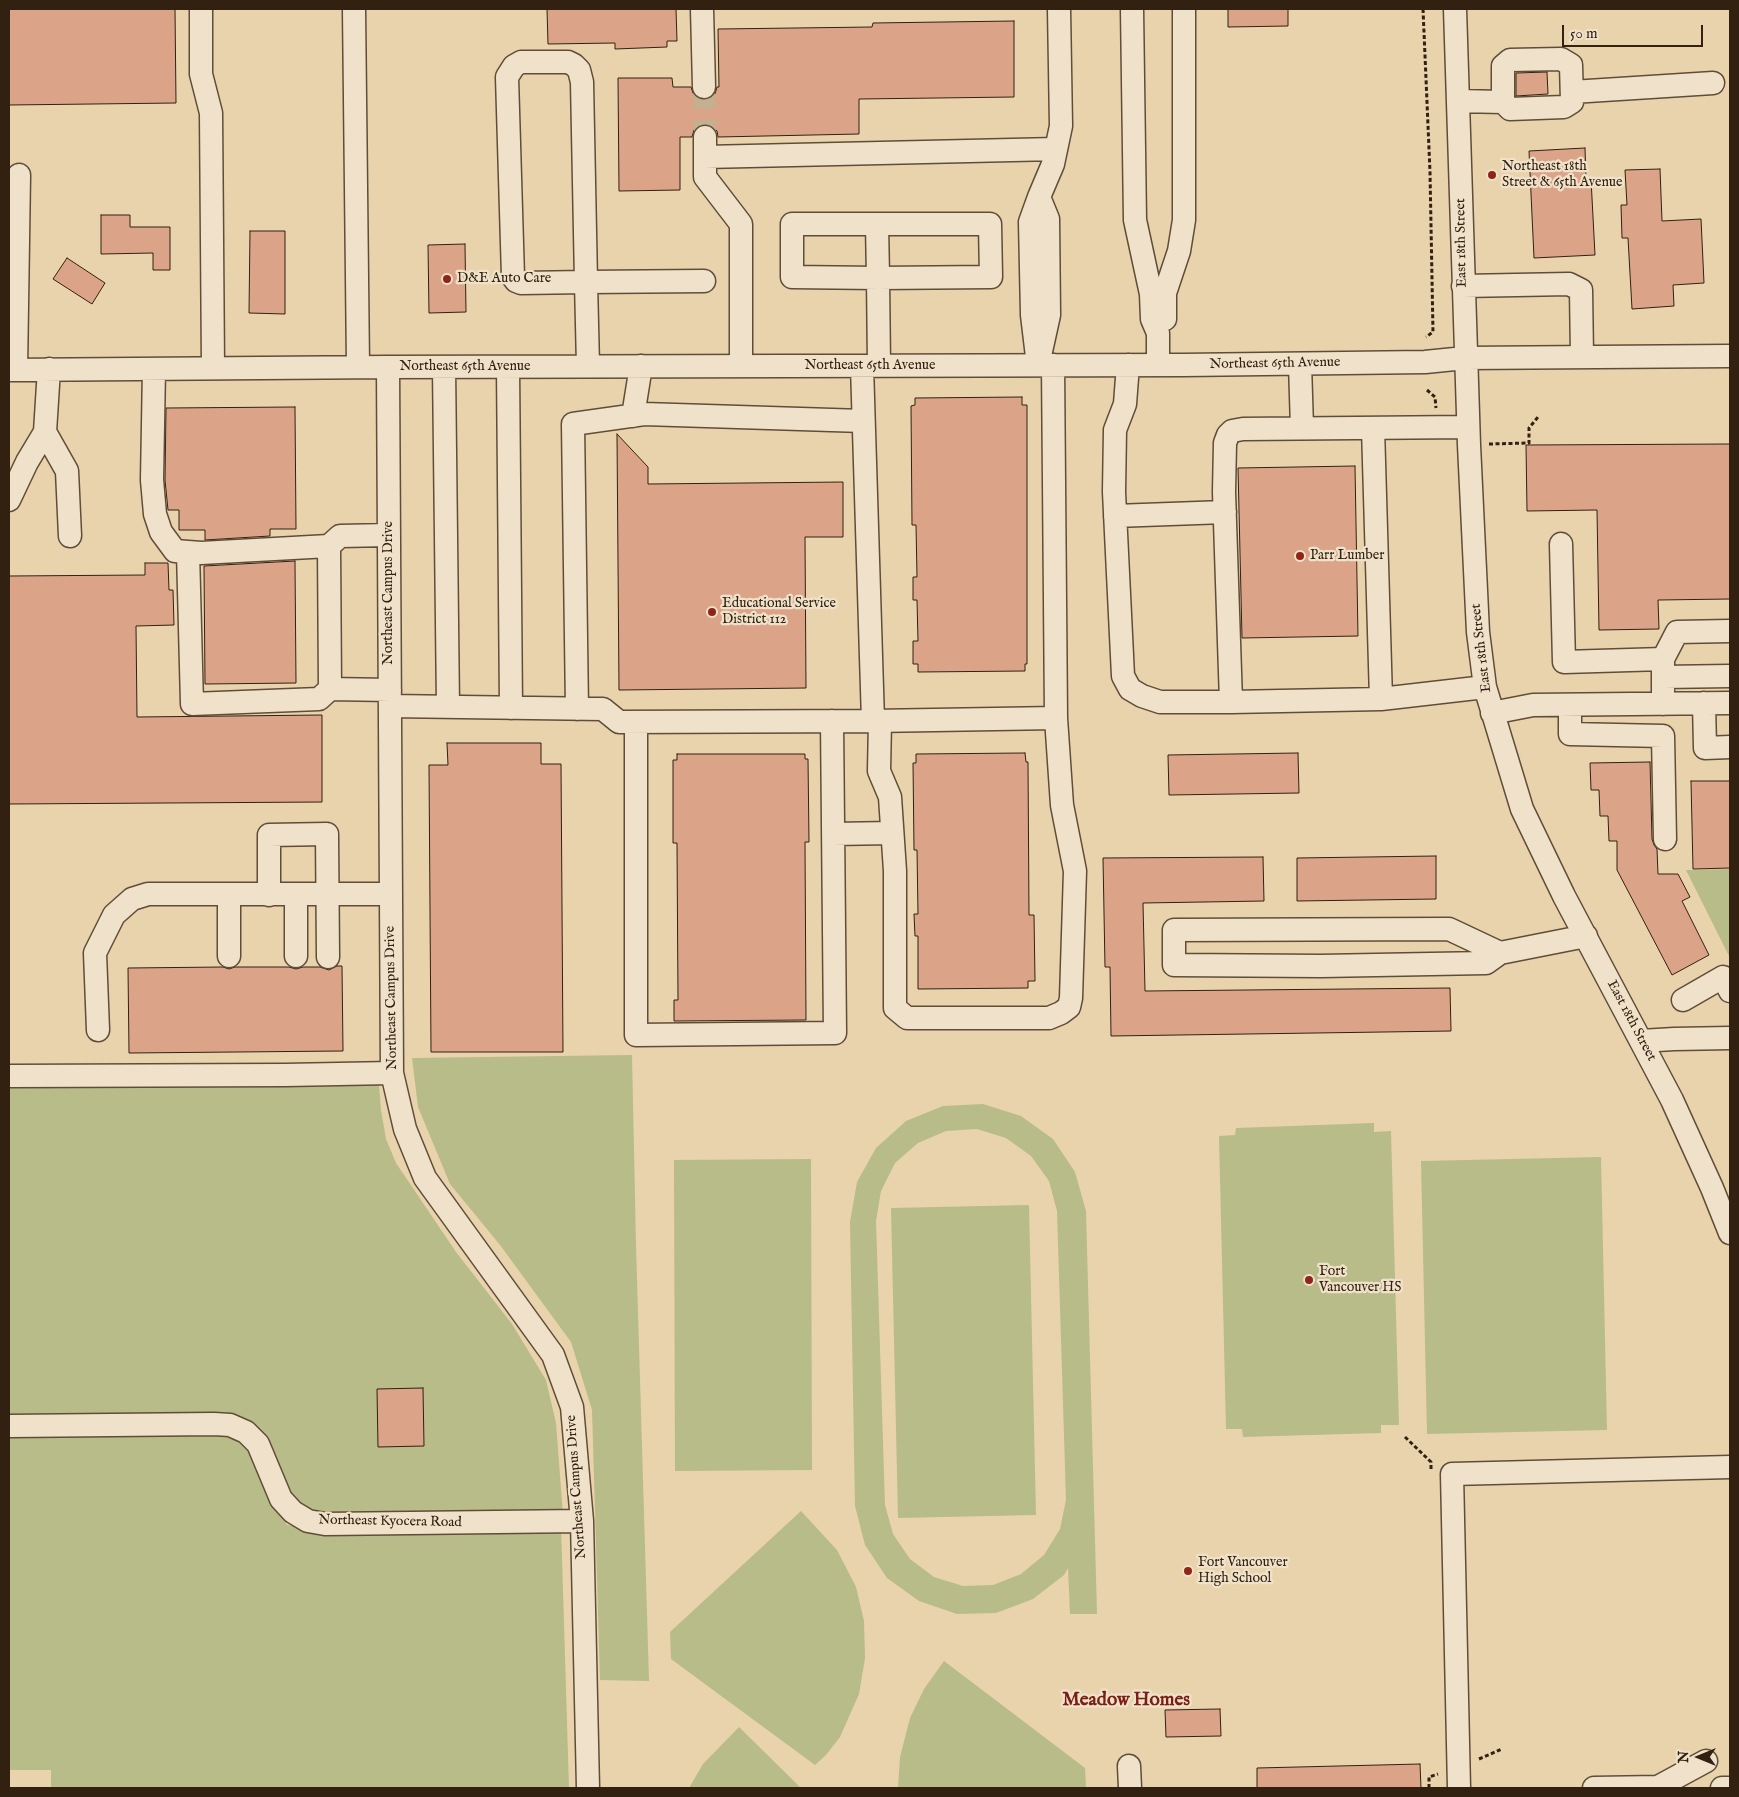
<!DOCTYPE html>
<style>
body{margin:0}
#map{position:relative;width:1739px;height:1797px;overflow:hidden;background:#e8d3ad;font-family:"IM FELL English",serif}
canvas{display:block}
.frame{position:absolute;inset:0;border:10px solid #322011;pointer-events:none}
.north{position:absolute;left:1674px;top:1732px;width:50px;height:50px;-webkit-text-stroke:4px #f0e2ca;paint-order:stroke;rotate:270deg;font-size:14px;font-weight:700;line-height:20px;text-align:center;color:#322011}
.north::after{content:'';display:block;margin:auto;width:18px;height:22px;background:#322011;clip-path:polygon(50% 0,100% 100%,50% 72%,0 100%)}
.scale{position:absolute;left:1562px;top:25px;width:141px;height:22px;box-sizing:border-box;border:2px solid #322011;border-top:0;padding-left:6px;font-size:15px;line-height:18px;white-space:nowrap;color:#322011;-webkit-text-stroke:4px #f0e2ca;paint-order:stroke}
</style>
<div id="map">
<canvas width="1739" height="1797"></canvas>
<div class="frame"></div>
<div class="north">N</div>
<div class="scale">50 m</div>
</div>
<script>
const g = document.querySelector('canvas').getContext('2d');
g.lineJoin = 'round';
function fill(path, color) {
  g.fillStyle = color;
  g.fill(path, 'evenodd');
}
function shape(rows) {
  const path = new Path2D();
  for (const r of rows) {
    path.moveTo(r[0], r[1]);
    for (let i = 2; i < r.length; i += 2) path.lineTo(r[i], r[i + 1]);
  }
  return path;
}
function strokePath(path, color, width, dash) {
  g.strokeStyle = color;
  g.lineWidth = width;
  g.lineCap = dash ? 'butt' : 'round';
  g.setLineDash(dash || []);
  g.stroke(path);
}
function label(font, color, halo, rows, align = 'center') {
  g.font = font + ' "IM FELL English",serif';
  g.lineWidth = 4.5;
  g.setLineDash([]);
  g.textBaseline = 'middle';
  g.strokeStyle = halo;
  g.fillStyle = color;
  for (const [text, x, y, turn = 0] of rows) {
    g.save();
    g.translate(x, y);
    g.rotate((+turn || 0) * Math.PI / 180);
    g.textAlign = isNaN(turn) ? turn : align;
    if (halo) g.strokeText(text, 0, 0);
    g.fillText(text, 0, 0);
    g.restore();
  }
}
fill(shape([
 [1730,869,1730,958,1686,870],
 [632,1055,636,1245,649,1681,600,1680,592,1410,571,1342,500,1245,450,1184,418,1107,412,1058],
 [379,1085,381,1110,386,1139,396,1163,456,1252,512,1324,546,1380,556,1423,563,1515,331,1519,295,1506,244,1422,9,1421,9,1088],
 [983,1104,1021,1116,1053,1139,1075,1172,1086,1211,1097,1614,1070,1614,1068,1568,1064,1575,1033,1599,996,1613,957,1614,919,1601,887,1578,865,1545,855,1506,850,1222,857,1182,876,1148,906,1121,943,1106],
 [977,1129,1006,1138,1031,1156,1049,1181,1057,1211,1066,1500,1060,1529,1044,1555,1021,1574,993,1585,963,1586,934,1577,910,1559,893,1534,885,1505,876,1221,881,1191,895,1163,918,1143,946,1131],
 [1374,1123,1374,1132,1391,1131,1399,1425,1381,1425,1381,1433,1243,1437,1242,1429,1226,1429,1219,1136,1235,1135,1236,1128],
 [1601,1157,1607,1430,1427,1434,1421,1161],
 [811,1159,812,1470,675,1471,674,1160],
 [1029,1205,1036,1515,898,1518,891,1208],
 [219,1431,243,1440,256,1451,273,1503,287,1525,351,1532,561,1525,569,1788,51,1788,51,1770,9,1770,9,1435],
 [801,1511,837,1550,856,1587,864,1621,865,1658,859,1694,840,1737,826,1755,815,1765,671,1659,670,1632],
 [944,1661,1085,1768,1086,1788,898,1788,900,1757,910,1718,924,1689],
 [739,1727,801,1788,689,1788,703,1764]
]), '#b8bc88');
const building = shape([
 [9,9,175,9,176,103,9,105,9,9],
 [547,9,676,9,677,41,667,41,667,47,615,49,615,43,548,44,547,9],
 [1228,9,1288,9,1288,26,1228,27,1228,9],
 [1014,21,1014,97,859,99,859,134,718,137,717,131,712,126,705,124,699,125,694,130,692,137,680,137,680,190,619,191,618,78,672,78,673,87,691,87,693,93,697,98,704,100,710,98,715,94,717,87,719,87,718,29,872,27,873,23,1014,21],
 [1547,72,1548,94,1516,96,1516,73,1547,72],
 [1585,148,1586,179,1591,179,1595,255,1534,258,1529,151,1585,148],
 [1660,169,1662,221,1701,219,1704,283,1673,285,1674,306,1632,309,1628,238,1622,238,1621,205,1627,205,1625,170,1660,169],
 [101,215,130,215,130,227,170,227,170,270,153,270,153,253,101,254,101,215],
 [250,231,285,231,285,314,249,313,250,231],
 [465,244,466,312,429,313,428,245,465,244],
 [67,258,105,283,92,304,53,279,67,258],
 [1022,397,1022,405,1027,405,1027,664,1025,664,1025,671,918,672,918,664,913,664,913,641,918,641,917,600,913,600,913,577,917,577,916,525,912,525,911,406,915,405,915,398,1022,397],
 [295,407,296,529,270,529,270,536,205,540,205,530,179,530,179,510,168,510,165,480,166,408,295,407],
 [617,434,648,467,648,484,843,482,843,537,805,537,806,688,619,690,617,434],
 [1730,444,1730,599,1658,600,1659,629,1599,630,1597,510,1527,511,1526,445,1730,444],
 [1355,466,1358,636,1242,638,1238,468,1355,466],
 [295,561,296,683,205,684,204,566,295,561],
 [145,563,168,563,169,590,173,590,174,625,136,626,137,717,322,715,322,802,9,804,9,576,145,575,145,563],
 [447,743,541,743,541,764,561,764,563,1052,431,1052,429,765,448,765,447,743],
 [1025,753,1026,762,1028,762,1029,915,1034,915,1035,981,1028,981,1028,988,918,989,918,936,915,936,914,914,918,914,917,850,914,850,913,763,916,763,916,754,1025,753],
 [1298,753,1299,793,1169,795,1168,755,1298,753],
 [677,754,805,754,805,759,808,759,809,842,805,842,806,1020,674,1021,674,1000,678,1000,677,843,673,843,673,760,677,760,677,754],
 [1650,762,1652,839,1654,845,1657,849,1658,874,1678,874,1690,897,1682,901,1709,955,1672,975,1617,870,1617,841,1609,841,1608,816,1600,816,1599,790,1591,790,1590,763,1650,762],
 [1691,781,1730,781,1730,868,1693,869,1691,781],
 [1436,856,1436,899,1297,901,1297,858,1436,856],
 [1263,857,1264,901,1143,903,1145,991,1450,988,1451,1031,1111,1036,1110,967,1105,967,1103,858,1263,857],
 [337,966,342,966,343,1051,129,1053,128,968,223,967,229,969,235,967,289,967,296,969,303,967,320,967,329,970,337,966],
 [423,1388,424,1446,378,1447,377,1389,423,1388],
 [1220,1709,1221,1736,1166,1737,1165,1710,1220,1709],
 [1420,1764,1421,1788,1257,1788,1257,1768,1420,1764]
]);
fill(building, '#dba488');
strokePath(building, '#322011', 1);
strokePath(shape([
 [704,87,705,137]
]), '#c4af8e', 22, [22, 11]);
const minor = shape([
 [201,9,201,74,211,113,213,368],
 [354,9,358,367],
 [702,9,704,87],
 [1132,9,1135,220,1151,294,1152,319,1158,333,1158,365],
 [1455,9,1469,445,1478,632,1485,687,1522,809,1564,896,1672,1100,1712,1188,1730,1233],
 [1572,92,1713,83],
 [1458,101,1503,102,1510,109,1564,107,1572,102,1571,65,1561,59,1510,60,1503,66,1503,102],
 [705,137,705,177,741,224,741,366],
 [705,157,1056,149],
 [1039,197,1048,219,1049,315,1038,365,1032,315,1030,222,1039,197],
 [1039,197,1053,164,1061,126,1059,9],
 [877,224,878,278,792,277,792,224,990,224,991,277,878,278,879,366],
 [1463,286,1569,284,1581,290,1582,357],
 [1165,319,1165,293,1179,251,1184,220,1184,9],
 [1300,364,1302,428],
 [1128,365,1125,404,1115,430,1114,492,1123,676,1130,689,1142,696,1160,702,1231,702,1224,492,1225,443,1228,435,1232,431,1243,429,1468,427],
 [588,366,586,282,582,82,579,70,574,65,568,62,521,62,514,66,507,77,513,277,516,281,521,283,586,282,704,281],
 [388,367,392,1073,405,1129,425,1178,553,1355,572,1407,582,1521,588,1788],
 [444,367,448,707],
 [508,367,511,708],
 [154,369,152,480,155,514,161,532,175,551,201,553,329,546],
 [9,370,388,367,1183,365,1425,362,1465,358,1730,356],
 [16,370,19,175],
 [633,416,641,366],
 [1373,428,1381,699],
 [45,432,67,471,70,536],
 [9,500,27,462,45,432,49,369],
 [1115,516,1225,512],
 [389,535,340,536,329,546,330,689,390,690],
 [1561,544,1564,662,1663,659,1663,704],
 [188,552,192,704,319,699,330,689],
 [1663,659,1677,632,1730,631],
 [1663,677,1730,676],
 [1231,702,1381,699,1485,687],
 [1704,703,1705,748,1730,747],
 [1570,705,1570,734,1663,736,1665,839],
 [390,706,603,709,619,722,873,721,862,366],
 [577,709,573,424,644,414,863,421],
 [1492,713,1533,705,1730,703],
 [873,721,1056,718,1053,365],
 [880,721,879,771,890,797,895,871,895,1008,907,1018,1049,1018,1061,1013,1069,1007,1071,998,1075,871,1062,805,1056,718],
 [636,722,636,1035,835,1033,832,721],
 [833,834,892,833],
 [296,894,296,956],
 [229,895,229,956],
 [269,895,269,835,327,834,328,957],
 [1500,953,1486,963,1321,966,1174,965,1174,930,1449,929,1500,953,1586,936],
 [1683,1000,1723,977,1730,991],
 [98,1030,95,953,114,915,132,899,148,894,391,894],
 [1641,1041,1674,1039,1730,1038],
 [9,1076,285,1075,392,1073],
 [9,1426,214,1424,230,1425,246,1432,258,1444,281,1499,293,1512,308,1521,325,1524,582,1521],
 [1129,1766,1130,1788],
 [1459,1788,1452,1474,1730,1467],
 [1594,1788,1658,1787,1706,1761],
 [1722,1788,1730,1788]
]);
strokePath(minor, '#604d38', 25);
strokePath(shape([
 [1423,9,1430,172,1433,332,1426,337],
 [1427,390,1435,397,1436,408],
 [1489,444,1529,443,1529,428,1538,417],
 [1405,1437,1431,1462,1431,1470],
 [1479,1759,1502,1749],
 [1429,1788,1429,1777,1438,1774]
]), '#322011', 3, [4, 2.5]);
strokePath(minor, '#f0e2ca', 22);
for (const [x, y, r, color] of [
 [1492,175,5,"#8f2418"],
 [447,279,5,"#8f2418"],
 [1300,556,5,"#8f2418"],
 [712,612,5,"#8f2418"],
 [1309,1280,5,"#8f2418"],
 [1188,1571,5,"#8f2418"]
]) {
  const dot = new Path2D();
  dot.arc(x, y, r, 0, 2 * Math.PI);
  g.fillStyle = color;
  g.fill(dot);
  strokePath(dot, '#f0e2ca', 2);
}
label('14px', '#322011', '#f0e2ca', [
 ["Northeast 18th",1502,167],
 ["Street & 65th Avenue",1502,183],
 ["D&E Auto Care",457,279],
 ["Parr Lumber",1310,556],
 ["Educational Service",722,604],
 ["District 112",722,620],
 ["Fort",1319,1272],
 ["Vancouver HS",1319,1288],
 ["Fort Vancouver",1198,1563],
 ["High School",1198,1579]
], 'left');
label('14px', '#322011', '#f0e2ca', [
 ["East 18th Street",1462,243,-91],
 ["Northeast 65th Avenue",1275,364,-1],
 ["Northeast 65th Avenue",870,366],
 ["Northeast 65th Avenue",465,367],
 ["Northeast Campus Drive",389,593,-90],
 ["East 18th Street",1482,648,-97],
 ["Northeast Campus Drive",392,998,-91],
 ["East 18th Street",1631,1021,62],
 ["Northeast Campus Drive",577,1487,-94],
 ["Northeast Kyocera Road",390,1522,1]
]);
label('bold 19px', '#7a1f14', '#f0e2ca', [
 ["Meadow Homes",1126,1701]
]);
</script>
